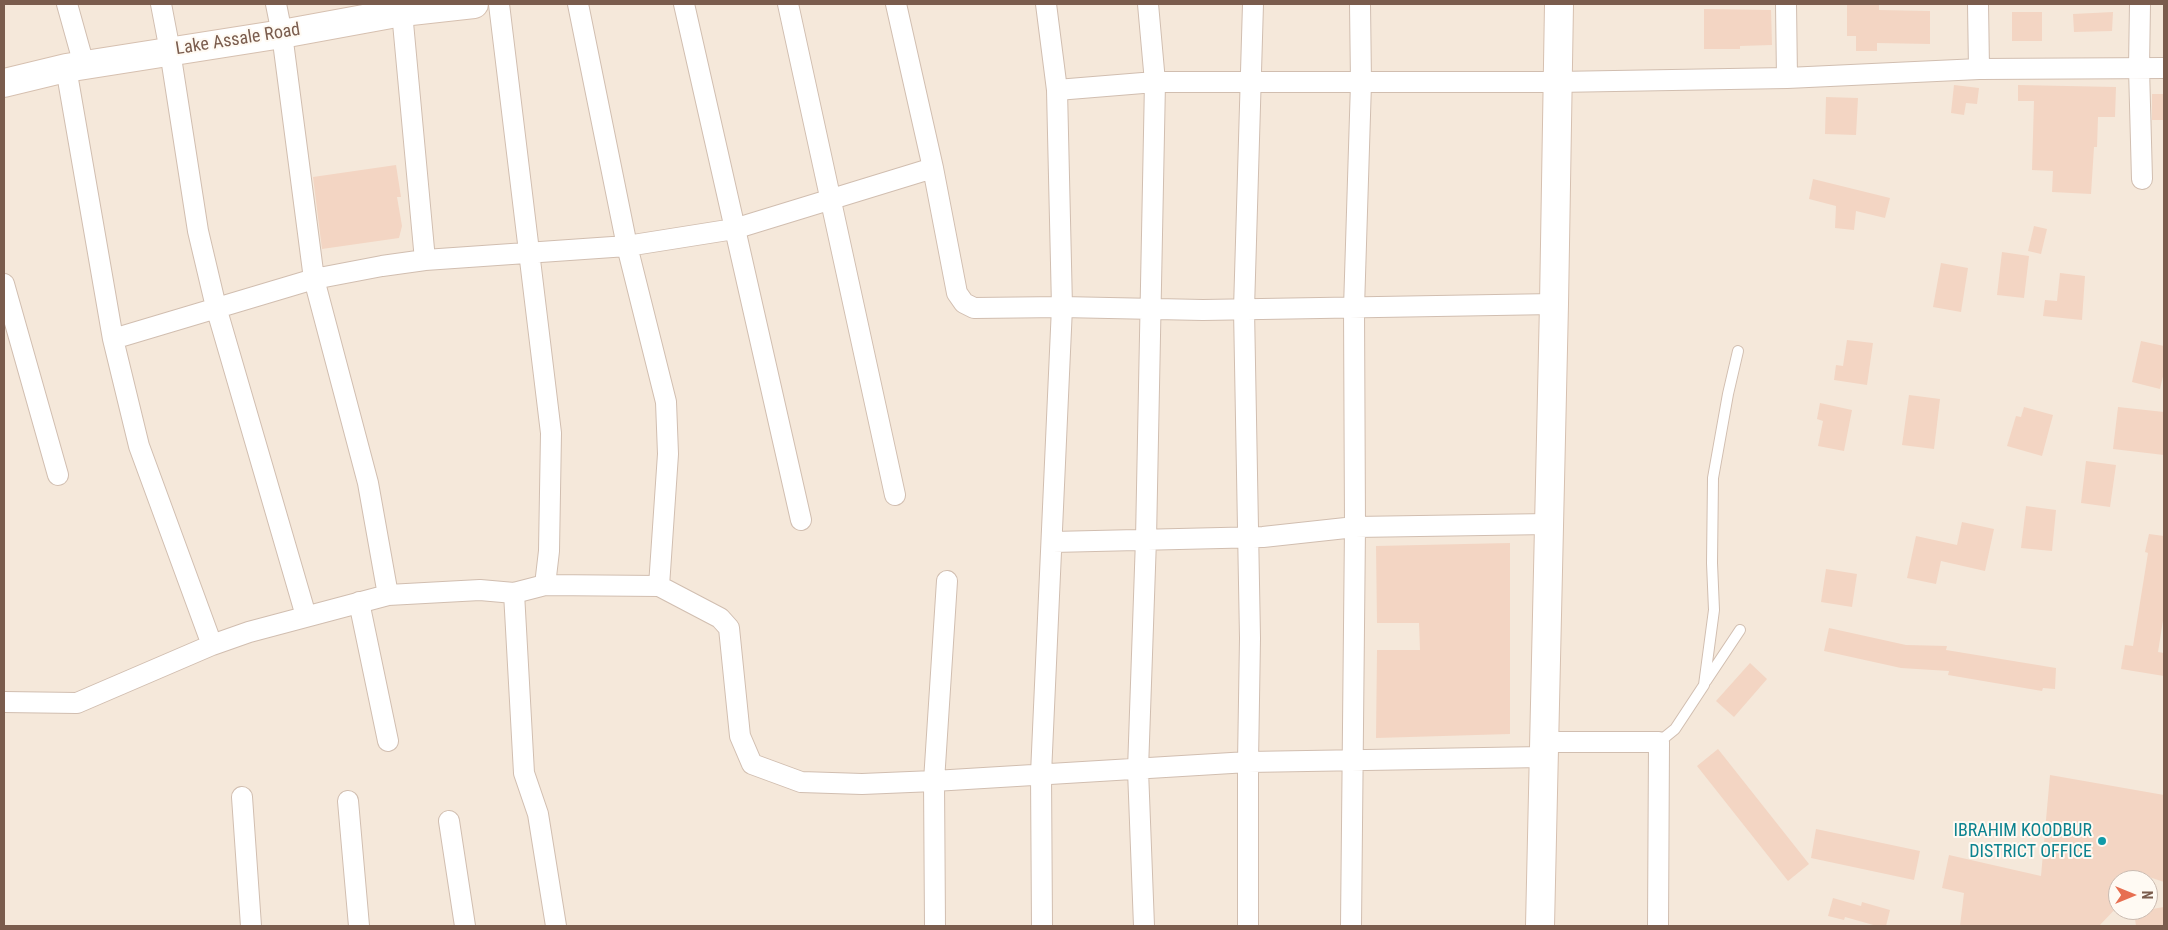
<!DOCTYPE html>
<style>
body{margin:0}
#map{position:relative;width:2168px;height:930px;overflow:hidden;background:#fdf6ec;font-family:"Roboto Condensed",sans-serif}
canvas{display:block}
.frame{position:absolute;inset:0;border:5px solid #7a5c4d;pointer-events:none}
.north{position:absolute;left:2108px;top:870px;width:50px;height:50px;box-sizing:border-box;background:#fffaf3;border:1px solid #cabbb1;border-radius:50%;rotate:90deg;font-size:14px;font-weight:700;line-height:20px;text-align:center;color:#7a5c4d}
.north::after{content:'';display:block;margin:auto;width:18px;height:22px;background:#e76f51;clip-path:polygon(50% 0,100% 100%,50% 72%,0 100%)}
</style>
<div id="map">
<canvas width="2168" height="930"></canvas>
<div class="frame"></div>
<div class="north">N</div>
</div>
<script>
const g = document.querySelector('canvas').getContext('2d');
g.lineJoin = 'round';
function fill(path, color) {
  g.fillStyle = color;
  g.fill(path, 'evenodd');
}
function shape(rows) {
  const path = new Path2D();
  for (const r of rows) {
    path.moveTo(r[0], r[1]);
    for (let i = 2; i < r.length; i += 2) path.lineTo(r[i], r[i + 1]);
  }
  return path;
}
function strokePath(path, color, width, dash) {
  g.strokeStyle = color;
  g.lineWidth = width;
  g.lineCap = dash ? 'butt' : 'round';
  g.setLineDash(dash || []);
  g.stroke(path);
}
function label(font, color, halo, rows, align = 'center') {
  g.font = font + ' "Roboto Condensed",sans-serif';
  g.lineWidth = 4;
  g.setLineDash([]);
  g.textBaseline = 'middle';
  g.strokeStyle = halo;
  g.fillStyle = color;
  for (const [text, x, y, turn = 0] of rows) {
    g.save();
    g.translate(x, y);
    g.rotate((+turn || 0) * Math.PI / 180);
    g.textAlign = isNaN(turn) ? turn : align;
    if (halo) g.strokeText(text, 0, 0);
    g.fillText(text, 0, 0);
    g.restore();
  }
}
fill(shape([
 [4,4,2164,4,2164,926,4,926],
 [2118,880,2148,880,2148,910,2118,910]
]), '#f5e8da');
fill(shape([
 [1847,4,1879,4,1879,10,1930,11,1930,44,1877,43,1877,51,1856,51,1856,36,1847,36],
 [1704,9,1771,10,1772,45,1740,46,1740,49,1704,49],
 [2012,12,2042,12,2042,41,2012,41],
 [2113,12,2112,31,2074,32,2073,14],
 [1954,85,1979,88,1977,104,1966,103,1964,115,1951,113],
 [2018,85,2116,87,2115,117,2098,117,2097,147,2094,147,2091,194,2052,192,2053,171,2032,170,2034,101,2018,101],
 [2152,94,2164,94,2164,120,2152,120],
 [1826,97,1858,98,1856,135,1825,134],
 [396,165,401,197,397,197,402,226,399,238,322,249,313,177],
 [1813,179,1890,198,1885,218,1856,211,1854,230,1835,228,1836,206,1809,199],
 [2034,226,2047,229,2041,254,2028,251],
 [2002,252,2029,256,2024,298,1997,295],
 [1941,263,1968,268,1961,312,1933,307],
 [2060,273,2085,276,2082,320,2043,316,2045,300,2057,301],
 [1847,340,1873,343,1867,385,1834,380,1836,365,1843,366],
 [2141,341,2164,346,2164,372,2160,389,2132,382],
 [1909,395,1940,399,1934,449,1902,445],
 [1820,403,1852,410,1844,451,1818,446,1823,421,1817,419],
 [2024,407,2053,415,2042,456,2007,446,2016,416,2021,417],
 [2118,407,2164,412,2164,455,2113,449],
 [2086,461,2116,465,2110,507,2081,503],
 [2026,506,2056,510,2052,551,2021,548],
 [1962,522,1994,529,1985,571,1941,561,1936,584,1907,578,1916,536,1957,545],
 [2149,534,2164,536,2164,614,2158,652,2164,653,2164,676,2121,669,2125,645,2133,646,2148,553,2145,552],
 [1510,543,1510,734,1376,738,1377,650,1420,650,1419,623,1377,623,1376,546],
 [1826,569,1857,574,1852,607,1821,602],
 [1829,628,1906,645,1947,646,1946,650,2056,668,2055,689,2043,688,2042,691,1948,675,1949,671,1901,668,1824,651],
 [1750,663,1767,679,1734,717,1716,701],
 [1718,749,1809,864,1788,881,1697,766],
 [2050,775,2164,795,2164,882,2146,876,2143,880,2118,880,2118,906,2099,926,1960,926,1964,893,1942,888,1949,855,2041,876],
 [1816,829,1920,851,1914,880,1811,858],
 [1833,898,1861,906,1862,902,1890,910,1886,926,1877,926,1845,917,1844,920,1828,916],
 [2164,907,2164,926,2136,926,2134,912]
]), '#f3d5c3');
const lane = shape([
 [1706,681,1740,630],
 [1659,742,1675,729,1704,685,1714,610,1712,563,1713,478,1728,394,1738,351]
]);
const street = shape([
 [67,4,84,65],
 [161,4,170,51,198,231,216,307,306,616],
 [276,4,282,34,314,279,368,483,388,595],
 [499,4,551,433,549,551,545,585],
 [684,4,801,520],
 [788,4,895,495],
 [896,4,933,168],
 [1148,4,1155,82,1557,82,1787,78,1979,69,2164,68],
 [1786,4,1787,78],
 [1978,4,1979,69],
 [2140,4,2139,68,2142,179],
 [402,12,425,260],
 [66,68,113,339,139,446,212,645],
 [1057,90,1155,82,1146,539,1138,770,1144,926],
 [4,284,58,475],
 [113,339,314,279,382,266,425,260,627,246,734,229,933,168,957,293,964,303,974,308,1062,307,1203,310,1554,304],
 [1053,542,1263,537,1355,527,1549,524],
 [659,586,720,618,729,628,740,736,752,764,801,782,862,784,934,781,1248,762,1543,757],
 [514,593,524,773,538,814,556,926],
 [359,602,388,741],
 [4,702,77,703,212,645,249,632,388,595,480,590,514,593,545,585,659,586,668,454,666,402,627,246,578,4],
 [1543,742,1659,742,1658,926],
 [242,797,251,926],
 [348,801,359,926],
 [449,821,465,926],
 [935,926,934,781,947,581],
 [1042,926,1041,774,1062,307,1057,90,1046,4],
 [1248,926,1248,762,1250,638,1244,309,1253,4],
 [1351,926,1355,527,1354,308,1361,83,1360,4]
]);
const secondary = shape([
 [4,83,66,68,282,34,402,12,474,4],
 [1540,926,1554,304,1559,4]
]);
strokePath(lane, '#d1beb0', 12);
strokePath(street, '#d1beb0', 22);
strokePath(secondary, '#d6c0b0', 30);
strokePath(lane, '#fff', 10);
strokePath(street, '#fff', 20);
strokePath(secondary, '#fff', 28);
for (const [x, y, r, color] of [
 [2102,841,5,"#0f9aa8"]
]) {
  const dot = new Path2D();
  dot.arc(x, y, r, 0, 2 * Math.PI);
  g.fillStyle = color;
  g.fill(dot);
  strokePath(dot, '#fffaf3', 2);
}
label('18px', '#7a5c4d', '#fffaf3', [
 ["Lake Assale Road",238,40,-9]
]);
label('18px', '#0d838f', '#fffaf3', [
 ["IBRAHIM KOODBUR",2092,831],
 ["DISTRICT OFFICE",2092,852]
], 'right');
</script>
